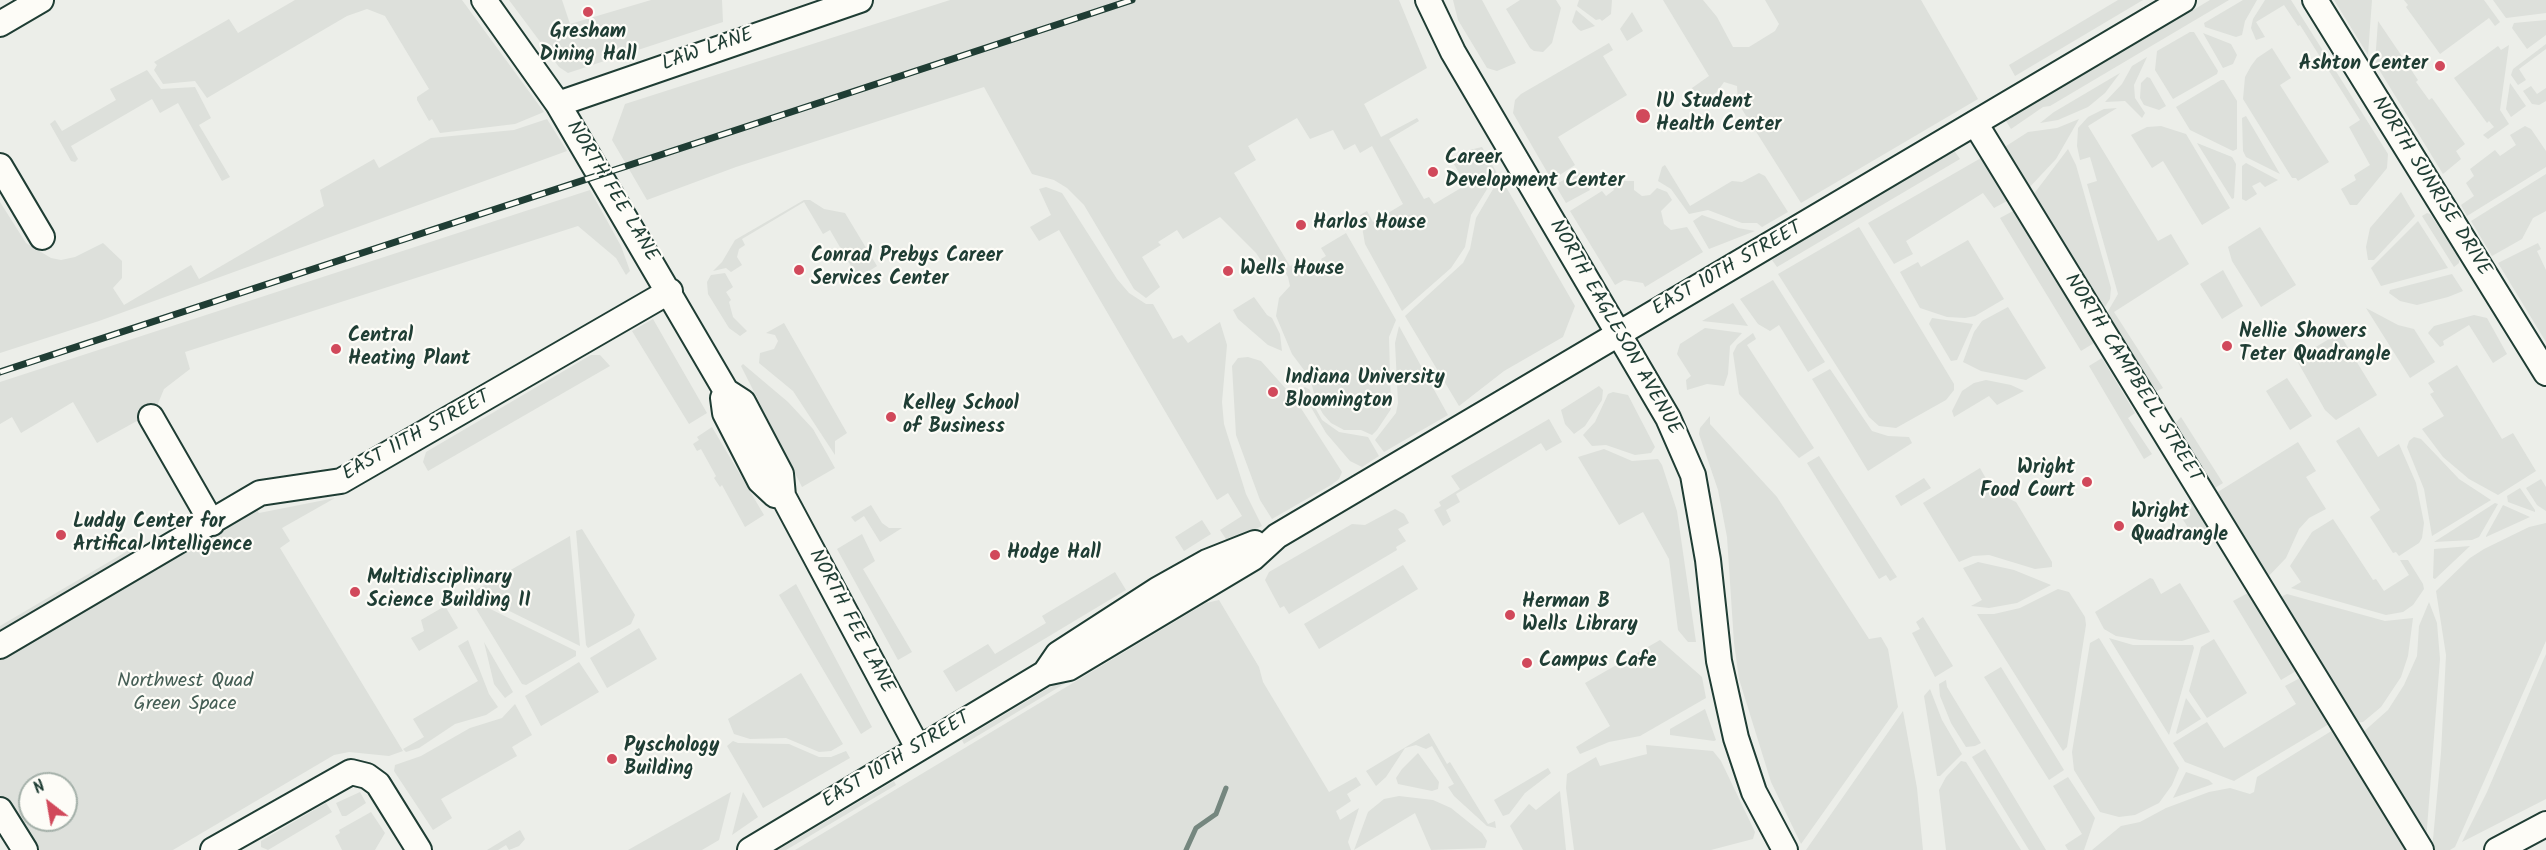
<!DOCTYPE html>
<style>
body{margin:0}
#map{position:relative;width:2546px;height:850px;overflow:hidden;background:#fdfcf7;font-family:Kalam,sans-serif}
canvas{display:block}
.north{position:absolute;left:18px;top:772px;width:60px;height:60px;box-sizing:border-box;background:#fdfcf7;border:2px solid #a4b0a9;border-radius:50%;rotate:329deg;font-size:16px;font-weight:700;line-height:24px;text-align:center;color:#1f3d34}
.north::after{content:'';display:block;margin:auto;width:21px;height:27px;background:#d1495b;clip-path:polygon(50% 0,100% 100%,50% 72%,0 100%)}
</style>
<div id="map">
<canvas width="2546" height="850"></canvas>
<div class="north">N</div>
</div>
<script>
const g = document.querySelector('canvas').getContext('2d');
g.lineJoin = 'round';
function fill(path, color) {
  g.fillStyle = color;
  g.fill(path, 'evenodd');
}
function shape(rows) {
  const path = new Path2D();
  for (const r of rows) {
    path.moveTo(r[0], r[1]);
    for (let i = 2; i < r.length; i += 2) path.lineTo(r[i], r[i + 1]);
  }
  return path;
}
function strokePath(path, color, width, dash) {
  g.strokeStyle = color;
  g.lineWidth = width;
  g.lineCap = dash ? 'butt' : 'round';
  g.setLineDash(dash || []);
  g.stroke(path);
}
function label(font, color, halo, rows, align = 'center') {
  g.font = font + ' Kalam,sans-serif';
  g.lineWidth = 4.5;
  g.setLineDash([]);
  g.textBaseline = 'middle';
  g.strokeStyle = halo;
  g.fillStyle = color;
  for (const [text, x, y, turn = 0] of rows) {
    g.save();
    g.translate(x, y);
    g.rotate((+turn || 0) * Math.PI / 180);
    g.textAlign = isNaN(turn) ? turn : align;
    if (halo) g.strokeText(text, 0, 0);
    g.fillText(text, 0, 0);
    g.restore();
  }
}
fill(shape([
 [0,0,2546,0,2546,850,0,850],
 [30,784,66,784,66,820,30,820]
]), '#eceee9');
fill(shape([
 [295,0,462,0,544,112,515,124,440,133,432,119,429,121,417,100,417,97,429,89,385,16,367,9,347,16,207,98,195,81,163,84,154,70,157,65,154,62,229,19,238,33],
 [509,0,562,0,570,24,651,0,722,0,723,22,568,73,559,67],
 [950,0,1399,0,1427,68,1364,104,1381,137,1417,118,1419,121,1389,139,1424,199,1429,197,1434,204,1466,185,1451,159,1461,152,1482,147,1497,173,1471,215,1465,247,1451,268,1402,311,1365,244,1360,215,1367,211,1373,222,1403,204,1372,146,1360,153,1355,144,1344,150,1333,130,1310,139,1297,118,1248,146,1256,160,1234,173,1290,266,1295,264,1299,271,1307,266,1313,275,1326,267,1321,259,1326,256,1321,248,1346,233,1396,320,1389,337,1391,409,1377,430,1372,435,1361,430,1344,430,1331,423,1323,414,1316,401,1310,378,1292,354,1276,316,1279,298,1290,286,1288,277,1277,259,1265,266,1256,253,1220,217,1183,239,1177,230,1158,242,1161,245,1142,257,1160,287,1146,298,1134,289,1084,205,1067,188,1054,180,1032,174,984,87,736,167,647,200,612,140,625,104],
 [1453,0,1482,0,1516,63,1497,71,1487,68,1458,20],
 [1520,0,1556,0,1561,8,1552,43,1543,52,1534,51,1530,48,1506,9],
 [1579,0,1612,0,1611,14,1602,21,1600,19,1596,20,1577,6],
 [1663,0,1703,0,1717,17,1733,47,1749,47,1775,31,1779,24,1765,0,1921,0,1978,99,1801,203,1738,103,1737,86,1724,82,1717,92,1700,102,1692,88,1709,76],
 [2118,0,2143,0,2015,76,2009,65],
 [2210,0,2229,0,2050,106,2043,107,2011,129,2006,121],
 [2243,0,2257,0,2245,21,2242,35,2236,37,2205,27,2204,23],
 [2265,0,2291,0,2388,154,2387,168,2357,205,2350,205,2341,189,2356,180,2354,175,2370,165,2349,127,2360,120,2300,25,2298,26,2284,5,2256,22,2265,37,2256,40,2251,28,2253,19],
 [2334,0,2372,0,2368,55],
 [2404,0,2484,0,2500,22,2495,26,2489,18,2440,54,2406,7,2408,5],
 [2493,0,2546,0,2546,13,2506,18],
 [1576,10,1595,26,1581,31,1578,29,1572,22],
 [1632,12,1643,31,1627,41,1620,29],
 [2546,20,2546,35,2527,49,2512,28,2514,23],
 [2378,21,2418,80,2416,82,2429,100,2432,98,2465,144,2456,151,2461,159,2443,174,2375,63],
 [2190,32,2194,32,2218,71,2217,74,2173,99,2155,70,2157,51],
 [2203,33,2231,44,2237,55,2233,64,2223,68],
 [1609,43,1613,50,1603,56,1627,95,1558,137,1575,165,1555,178,1553,175,1550,177,1513,113,1515,100,1521,94],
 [2546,44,2546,49,2519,69,2526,80,2518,85,2511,75,2513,69],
 [2509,45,2500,110,2509,124,2488,139,2483,135,2494,127,2489,121,2487,123,2454,78,2498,46,2501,50],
 [2272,48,2291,78,2280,85,2329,162,2298,181,2296,178,2292,178,2243,99,2245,77,2251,66,2257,58],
 [2147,57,2134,85,2135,98,2145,113,2142,118,2125,101,2105,102,2122,84,2132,66],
 [147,70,161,89,195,87,211,118,199,125,230,177,222,181,178,103,160,113,152,99,71,146,78,159,75,162,71,161,50,124,55,120,62,131,116,100,110,89],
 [2120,73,2105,93,2088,107,2058,120,2040,123,2054,112],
 [2147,77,2150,78,2166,106,2159,110,2144,105,2140,98,2141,83],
 [2221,80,2224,80,2237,101,2237,149,2233,151,2190,130,2176,107],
 [2510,83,2526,106,2511,117,2506,109],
 [2531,86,2537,94,2546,88,2546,101,2539,105,2532,104,2523,91],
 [2117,108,2088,126,2158,241,2171,234,2189,264,2114,312,2163,388,2155,392,2150,391,2104,318,2118,294,2087,184,2097,181,2090,157,2080,160,2077,146,2078,128,2088,117,2104,109],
 [2246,116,2280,174,2246,157,2243,151,2242,118],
 [547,119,567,151,99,321,0,353,0,202,26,243,51,258,61,260,75,257,103,243,122,261,122,278,113,288,124,305,191,265,199,279,324,206,320,190,374,159,379,168,431,138,514,130],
 [2079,119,2056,159,2026,191,2000,150,2028,132,2057,128],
 [2161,126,2186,134,2230,208,2202,225,2163,161,2152,168,2131,135,2147,127],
 [2525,126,2531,129,2546,151,2546,167,2467,216,2461,205,2474,196,2466,183,2474,176,2470,169,2495,150,2500,156,2516,145,2510,135],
 [2197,143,2232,157,2236,164,2234,198,2232,199],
 [1953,149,1960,159,1777,267,1772,260],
 [2068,149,2076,165,2111,288,2110,299,2101,313,2030,199],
 [1981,158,2007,201,1994,208,1983,193,1906,241,1913,254,1894,264,1868,223],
 [2246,163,2278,180,2265,187,2260,182,2252,186,2257,194,2246,201,2242,199,2242,166],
 [1665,165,1690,206,1732,181,1742,182,1759,173,1765,176,1788,212,1762,227,1757,223,1742,223,1708,210,1689,214,1671,189,1658,181,1662,167],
 [1579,172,1590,190,1566,203,1557,188,1560,186,1558,183],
 [2546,174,2546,211,2533,218,2522,239,2492,256,2471,221],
 [1502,180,1575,306,1563,337,1504,371,1459,406,1405,316,1463,263,1470,249,1476,218,1496,184],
 [1621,181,1634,181,1634,190,1642,196,1650,195,1657,188,1667,192,1672,200,1661,211,1664,224,1671,230,1687,227,1703,252,1645,287,1643,283,1624,280,1615,285,1570,211,1602,191,1606,196,1614,190,1612,185],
 [1046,187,1062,193,1117,279,1129,293,1146,304,1153,304,1173,339,1182,335,1188,343,1220,322,1227,345,1222,402,1224,424,1246,494,1262,526,1228,542,1220,530,1242,516,1228,493,1217,500,1059,230,1039,241,1030,227,1051,215,1039,189],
 [590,190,621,246,630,271,626,275,616,258,578,226,185,352,190,369,164,389,155,411,97,443,73,402,21,433,12,417,0,424,0,382],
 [2401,192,2415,216,2374,260,2368,260,2366,247,2370,228],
 [804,200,810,200,824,209,845,213,877,266,858,278,830,230,823,234,804,202,742,239,745,245,739,249,737,257,742,265,731,272,726,268,713,271,722,262,735,240],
 [2013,211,2094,343,2081,351,2000,218],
 [2427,213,2430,214,2459,258,2459,263,2454,267,2422,216],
 [1702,215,1738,228,1755,231,1709,249,1693,221],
 [2418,221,2448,268,2381,286,2371,268],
 [1859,227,1954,384,1954,390,1946,400,1896,428,1879,426,1869,417,1778,274],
 [2260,227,2296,285,2261,307,2232,261,2228,247],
 [1968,240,2004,299,1975,316,1965,318,1947,317,1920,308,1900,272,1918,262,1921,267],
 [2538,243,2541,249,2537,251,2546,270,2546,342,2498,263],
 [2223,270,2243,306,2222,319,2200,284],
 [725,273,733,287,726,292,731,300,729,302,733,317,747,331,740,336,729,328,708,294,707,282,711,275],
 [2452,274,2463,291,2448,297,2417,305,2400,301,2389,293,2390,290],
 [1773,280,1825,362,1808,372,1779,325,1770,331,1758,324,1740,299],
 [1254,297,1267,315,1272,318,1280,334,1282,351,1268,345,1238,319,1233,310],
 [1733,303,1748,326,1702,321],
 [2008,307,2046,368,2026,380,1981,371,1963,362,1974,332,1982,321],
 [2366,308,2398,325,2414,329,2435,362,2410,378],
 [2474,315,2487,318,2507,354,2493,363,2469,325,2443,341,2444,345,2440,347,2428,333,2434,326],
 [1932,318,1973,324,1957,360,1951,361,1929,324],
 [653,319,707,413,689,424,632,331],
 [784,323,847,433,835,441,835,455,793,391,759,363,760,353,774,349,778,341,775,335,766,333],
 [1399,326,1448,415,1384,452,1375,440,1396,413,1398,403,1395,343],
 [1705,328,1742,333,1730,346,1728,374,1724,386,1707,384,1687,390,1686,380,1691,376,1677,354,1680,344],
 [1753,333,1756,339,1747,345,1814,448,1799,458,1739,394,1733,353,1737,345],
 [2339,333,2377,395,2336,420,2325,410,2296,359],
 [591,355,600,355,610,366,428,471,423,462,426,452],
 [1248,357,1261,361,1295,399,1342,472,1339,479,1331,485,1272,519,1260,500,1236,435,1232,366,1238,358],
 [2102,358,2135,413,2128,418,2152,454,2144,459,2089,366],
 [743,364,788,402,813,429,835,468,802,487,741,366],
 [2457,365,2502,439,2513,433,2536,471,2498,495,2469,479,2443,457,2422,429,2444,416,2430,394,2434,392,2428,383],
 [1830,369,1872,431,1888,436,1909,437,1912,443,1868,471,1812,379],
 [2287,378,2312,416,2290,430,2266,391],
 [1986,380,2011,385,2024,391,1997,405,1989,396,1954,417,1952,411,1962,391,1974,383],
 [1599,386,1603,390,1602,400,1585,426,1574,434,1565,424,1561,410],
 [1305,387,1310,390,1313,404,1322,420,1339,432,1368,437,1379,456,1362,467,1350,461,1326,433,1301,390],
 [1613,392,1628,395,1655,447,1651,453,1635,455,1606,445,1592,446,1583,435,1595,422,1608,394],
 [1710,416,1710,424,1777,497,1869,639,1881,637,1888,649,1898,707,1801,844,1771,782,1739,679,1734,643,1727,537,1718,490,1699,434,1700,428],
 [2181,417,2223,483,2210,491,2173,426],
 [1549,419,1562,442,1546,451,1541,443,1456,494,1460,502,1446,510,1451,521,1443,526,1434,510,1441,506,1439,502,1460,489,1451,476],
 [712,427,764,515,745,527,722,485,720,487,714,478,716,476,701,449,697,451,693,444,699,440,697,437],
 [2359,427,2378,457,2399,444,2416,483,2424,523,2422,538,2419,543,2399,556,2396,552,2393,553,2370,517,2380,510,2336,441],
 [2414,437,2421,439,2459,479,2491,500,2432,536,2424,489,2407,447,2409,441],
 [2298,442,2316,471,2306,477,2326,509,2309,518,2299,529,2286,558,2265,580,2213,495],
 [1604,449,1632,461,1658,459,1662,465,1677,511,1696,642,1688,642,1678,630,1669,559,1643,512,1619,525,1578,457],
 [1819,456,1897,577,1890,581,1886,575,1879,579,1807,463],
 [1980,468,1989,484,1999,494,2016,502,2052,562,2052,567,2035,569,1989,555,1973,556,1959,562,1923,503],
 [1924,478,1931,488,1901,506,1895,496],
 [2541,479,2546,487,2546,511,2537,505,2526,488],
 [2520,488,2535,510,2535,512,2508,502,2507,496],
 [335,498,282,528,290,541,280,548,403,751,389,756,349,752,334,755,173,850,35,850,0,795,0,656,255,507,259,513],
 [30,784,66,784,66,820,30,820],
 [2191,501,2211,533,2197,542,2177,510],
 [2495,503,2498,504,2479,537,2472,540,2434,542],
 [871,505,882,523,889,528,902,528,880,542,864,516,855,522,851,517],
 [2503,505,2530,517,2486,537,2486,536],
 [1395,509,1404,514,1409,523,1398,529,1406,541,1396,547,1397,550,1289,614,1284,606,1280,608,1265,580,1269,572,1352,524,1365,525],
 [2333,519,2373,580,2376,579,2384,591,2409,575,2400,560,2408,560,2423,584,2424,589,2413,605,2403,612,2386,615,2291,588,2301,582,2290,566,2312,532],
 [1202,520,1211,534,1184,551,1175,537],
 [2546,523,2546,641,2455,847,2450,850,2432,850,2441,753,2446,655,2436,591,2470,558,2484,549,2529,527],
 [582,529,635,615,631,624,588,648,586,645,576,531],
 [862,534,875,561,863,569,912,652,898,660,837,549],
 [570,536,580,646,473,593,474,591],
 [141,543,144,548,0,632,0,626],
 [2470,546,2435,579,2433,578,2434,549],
 [1978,562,2014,570,2051,585,2017,603,1989,608,1971,606,1982,600,1963,568],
 [1403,565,1418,589,1319,649,1304,624],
 [1115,572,1126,590,956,692,943,671,988,644,995,654,1046,623,1042,616],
 [2150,578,2153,579,2161,594,2180,583,2210,632,2182,641,2140,640,2116,636,2104,629,2095,612],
 [796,584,872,727,861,734,779,595],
 [2058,589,2069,592,2085,617,2086,625,2067,747,2063,751,1977,614,1994,614,2020,608],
 [2248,593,2296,671,2281,680,2233,601],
 [2287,594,2385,621,2413,618,2408,656,2401,677,2381,707,2363,722,2352,723,2276,599],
 [470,599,576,651,576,656,526,685,522,684],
 [1219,600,1259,667,1263,682,1329,792,1356,777,1361,785,1347,794,1351,801,1336,811,1340,820,1359,808,1348,842,1351,850,795,850,1206,603],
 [2429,602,2437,623,2440,659,2426,841,2361,734,2388,710,2404,685,2417,656,2419,626],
 [445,606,458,628,419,651,411,638,424,631,421,620],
 [1923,617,1953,666,1935,677,1912,633,1920,629,1916,622],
 [1152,626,1154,630,964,744,962,740],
 [639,628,657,659,607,688,590,658],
 [2099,638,2179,768,2172,785,2159,803,2135,815,2119,817,2100,812,2074,770,2072,752,2090,643],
 [2109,638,2133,645,2193,645,2194,648,2169,735],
 [2214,639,2247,693,2207,718,2189,691,2201,647],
 [468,640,489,694,498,707,486,715,455,724,419,748,406,752,403,749,424,737,413,719,478,681,458,646],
 [1660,640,1702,677,1706,698,1640,736,1609,742,1580,754,1576,747,1610,726,1585,683],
 [484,642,513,692,505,698,494,684],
 [2546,654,2546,799,2462,842,2487,792],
 [579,662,599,692,541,726,525,696],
 [2001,667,2064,770,2049,780,1984,677],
 [801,673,843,744,831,751,819,752,786,738,750,739,734,734,728,719],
 [2300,678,2329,724,2234,781,2185,762,2173,743,2207,722,2224,748,2296,704,2285,686],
 [1946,680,1947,687,1981,743,1975,746,1966,747,1951,723,1940,696,1939,684],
 [1930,689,1942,720,1962,754,1940,776,1937,776,1924,696],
 [2186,698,2201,719,2177,734,2176,733],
 [515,704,532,735,512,747,517,756,441,799,452,818,433,830,394,771,395,765,421,756,470,728,502,718],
 [1705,709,1716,740,1714,741,1670,735,1670,729],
 [1903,711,1917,788,1923,850,1806,850],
 [2333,730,2407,850,2092,850,2121,826,2140,822,2166,808,2209,792,2230,788,2250,794,2254,792,2257,777],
 [1429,733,1447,764,1450,762,1488,824,1495,821,1496,828,1487,826,1454,796,1448,787,1454,784,1432,746,1426,749,1416,745,1405,748,1386,777,1376,786,1366,771],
 [733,741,738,743,789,744,819,757,831,757,846,751,850,758,763,808,727,746],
 [1646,745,1713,751,1721,761,1755,832,1753,839,1711,850,1574,850,1566,788,1567,774,1596,757,1600,766,1647,754],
 [1985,749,2046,850,2029,850,1972,757],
 [1418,753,1439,782,1438,789,1432,791,1398,784,1396,778,1402,769],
 [1961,761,1966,762,2021,850,1946,850,1939,790,1946,777],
 [1548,768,1551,773,1525,793,1509,814,1503,816,1494,800],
 [2186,772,2209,780,2213,784,2173,798],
 [2068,777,2095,818,2084,850,2068,850,2065,845,2082,834,2053,786],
 [894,781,896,785,786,850,778,850],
 [1560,791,1566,850,1523,850,1510,826,1529,804,1536,810],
 [360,792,366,803,346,816,342,816,336,803],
 [731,792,719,840,702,850,628,850],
 [743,792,758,817,732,835],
 [1399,796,1433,800,1451,808,1482,833,1487,841,1485,848,1431,850,1415,813,1354,850,1368,812,1384,799],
 [326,803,332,812,268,850,261,847,261,841],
 [371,812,385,833,375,850,342,850,335,836,340,833,339,830],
 [520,830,525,839,519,846,509,850,506,845,498,850,487,850]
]), '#dde0db');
strokePath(shape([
 [1186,850,1196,828,1216,814,1226,788]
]), '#75877f', 5);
const minor = shape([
 [484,0,558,104,726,391,743,402,781,474,783,496,918,748],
 [1428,0,1453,52,1668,418,1693,475,1708,560,1719,661,1736,738,1754,792,1785,850],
 [2315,0,2546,373],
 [0,24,41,0],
 [558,104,860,0],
 [1975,123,2421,850],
 [0,166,42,237],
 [726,391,723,398,725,413,760,481,775,495,783,496],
 [151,417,212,523],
 [0,646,260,493,341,481,670,291],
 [1045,673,1058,654,1157,590,1207,562,1255,543],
 [0,810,25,850],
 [213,850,351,772,367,776,378,784,419,850],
 [750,850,1045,673,1069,668,1253,558,1277,536,2183,0],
 [2497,850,2546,824]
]);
strokePath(minor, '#1f3d34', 28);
strokePath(minor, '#fdfcf7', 24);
const rail = shape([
 [0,372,1132,0]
]);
strokePath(rail, '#1f3d34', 7);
strokePath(rail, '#fdfcf7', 4.5, [14]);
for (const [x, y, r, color] of [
 [588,12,6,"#d1495b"],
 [2440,66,6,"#d1495b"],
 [1643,116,8,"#d1495b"],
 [1433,172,6,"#d1495b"],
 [1301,225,6,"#d1495b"],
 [799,270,6,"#d1495b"],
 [1228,271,6,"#d1495b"],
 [2227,346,6,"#d1495b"],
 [336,349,6,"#d1495b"],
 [1273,392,6,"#d1495b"],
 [891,417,6,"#d1495b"],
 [2087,482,6,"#d1495b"],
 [2119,526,6,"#d1495b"],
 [61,535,6,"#d1495b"],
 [995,555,6,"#d1495b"],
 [355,592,6,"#d1495b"],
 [1510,615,6,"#d1495b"],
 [1527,663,6,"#d1495b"],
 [612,759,6,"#d1495b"]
]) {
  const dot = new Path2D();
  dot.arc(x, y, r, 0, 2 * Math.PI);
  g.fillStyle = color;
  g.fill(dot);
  strokePath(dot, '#fdfcf7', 2);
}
label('bold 20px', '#1f3d34', '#fdfcf7', [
 ["Gresham",588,34,"center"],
 ["Dining Hall",588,57,"center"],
 ["Ashton Center",2428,66,"right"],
 ["IU Student",1656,104],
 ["Health Center",1656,127],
 ["Career",1445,160],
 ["Development Center",1445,183],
 ["Harlos House",1313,225],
 ["Conrad Prebys Career",811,258],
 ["Services Center",811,281],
 ["Wells House",1240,271],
 ["Nellie Showers",2239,334],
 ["Teter Quadrangle",2239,357],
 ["Central",348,338],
 ["Heating Plant",348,361],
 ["Indiana University",1285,380],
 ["Bloomington",1285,403],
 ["Kelley School",903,406],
 ["of Business",903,429],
 ["Wright",2075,470,"right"],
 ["Food Court",2075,493,"right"],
 ["Wright",2131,514],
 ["Quadrangle",2131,537],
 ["Luddy Center for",73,524],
 ["Artifical Intelligence",73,547],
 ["Hodge Hall",1007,555],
 ["Multidisciplinary",367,580],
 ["Science Building II",367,603],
 ["Herman B",1522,604],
 ["Wells Library",1522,627],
 ["Campus Cafe",1539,663],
 ["Pyschology",624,748],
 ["Building",624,771]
], 'left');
label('20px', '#1f3d34', '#fdfcf7', [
 ["LAW LANE",708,51,-19],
 ["NORTH SUNRISE DRIVE",2430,187,58],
 ["NORTH FEE LANE",611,192,59],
 ["EAST 10TH STREET",1728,270,-30],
 ["NORTH EAGLESON AVENUE",1614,328,60],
 ["NORTH CAMPBELL STREET",2132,379,58],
 ["EAST 11TH STREET",417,437,-29],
 ["NORTH FEE LANE",850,622,62],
 ["EAST 10TH STREET",897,761,-31]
]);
label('20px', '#455e55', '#fdfcf7', [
 ["Northwest Quad",185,683],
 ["Green Space",185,706]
]);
</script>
